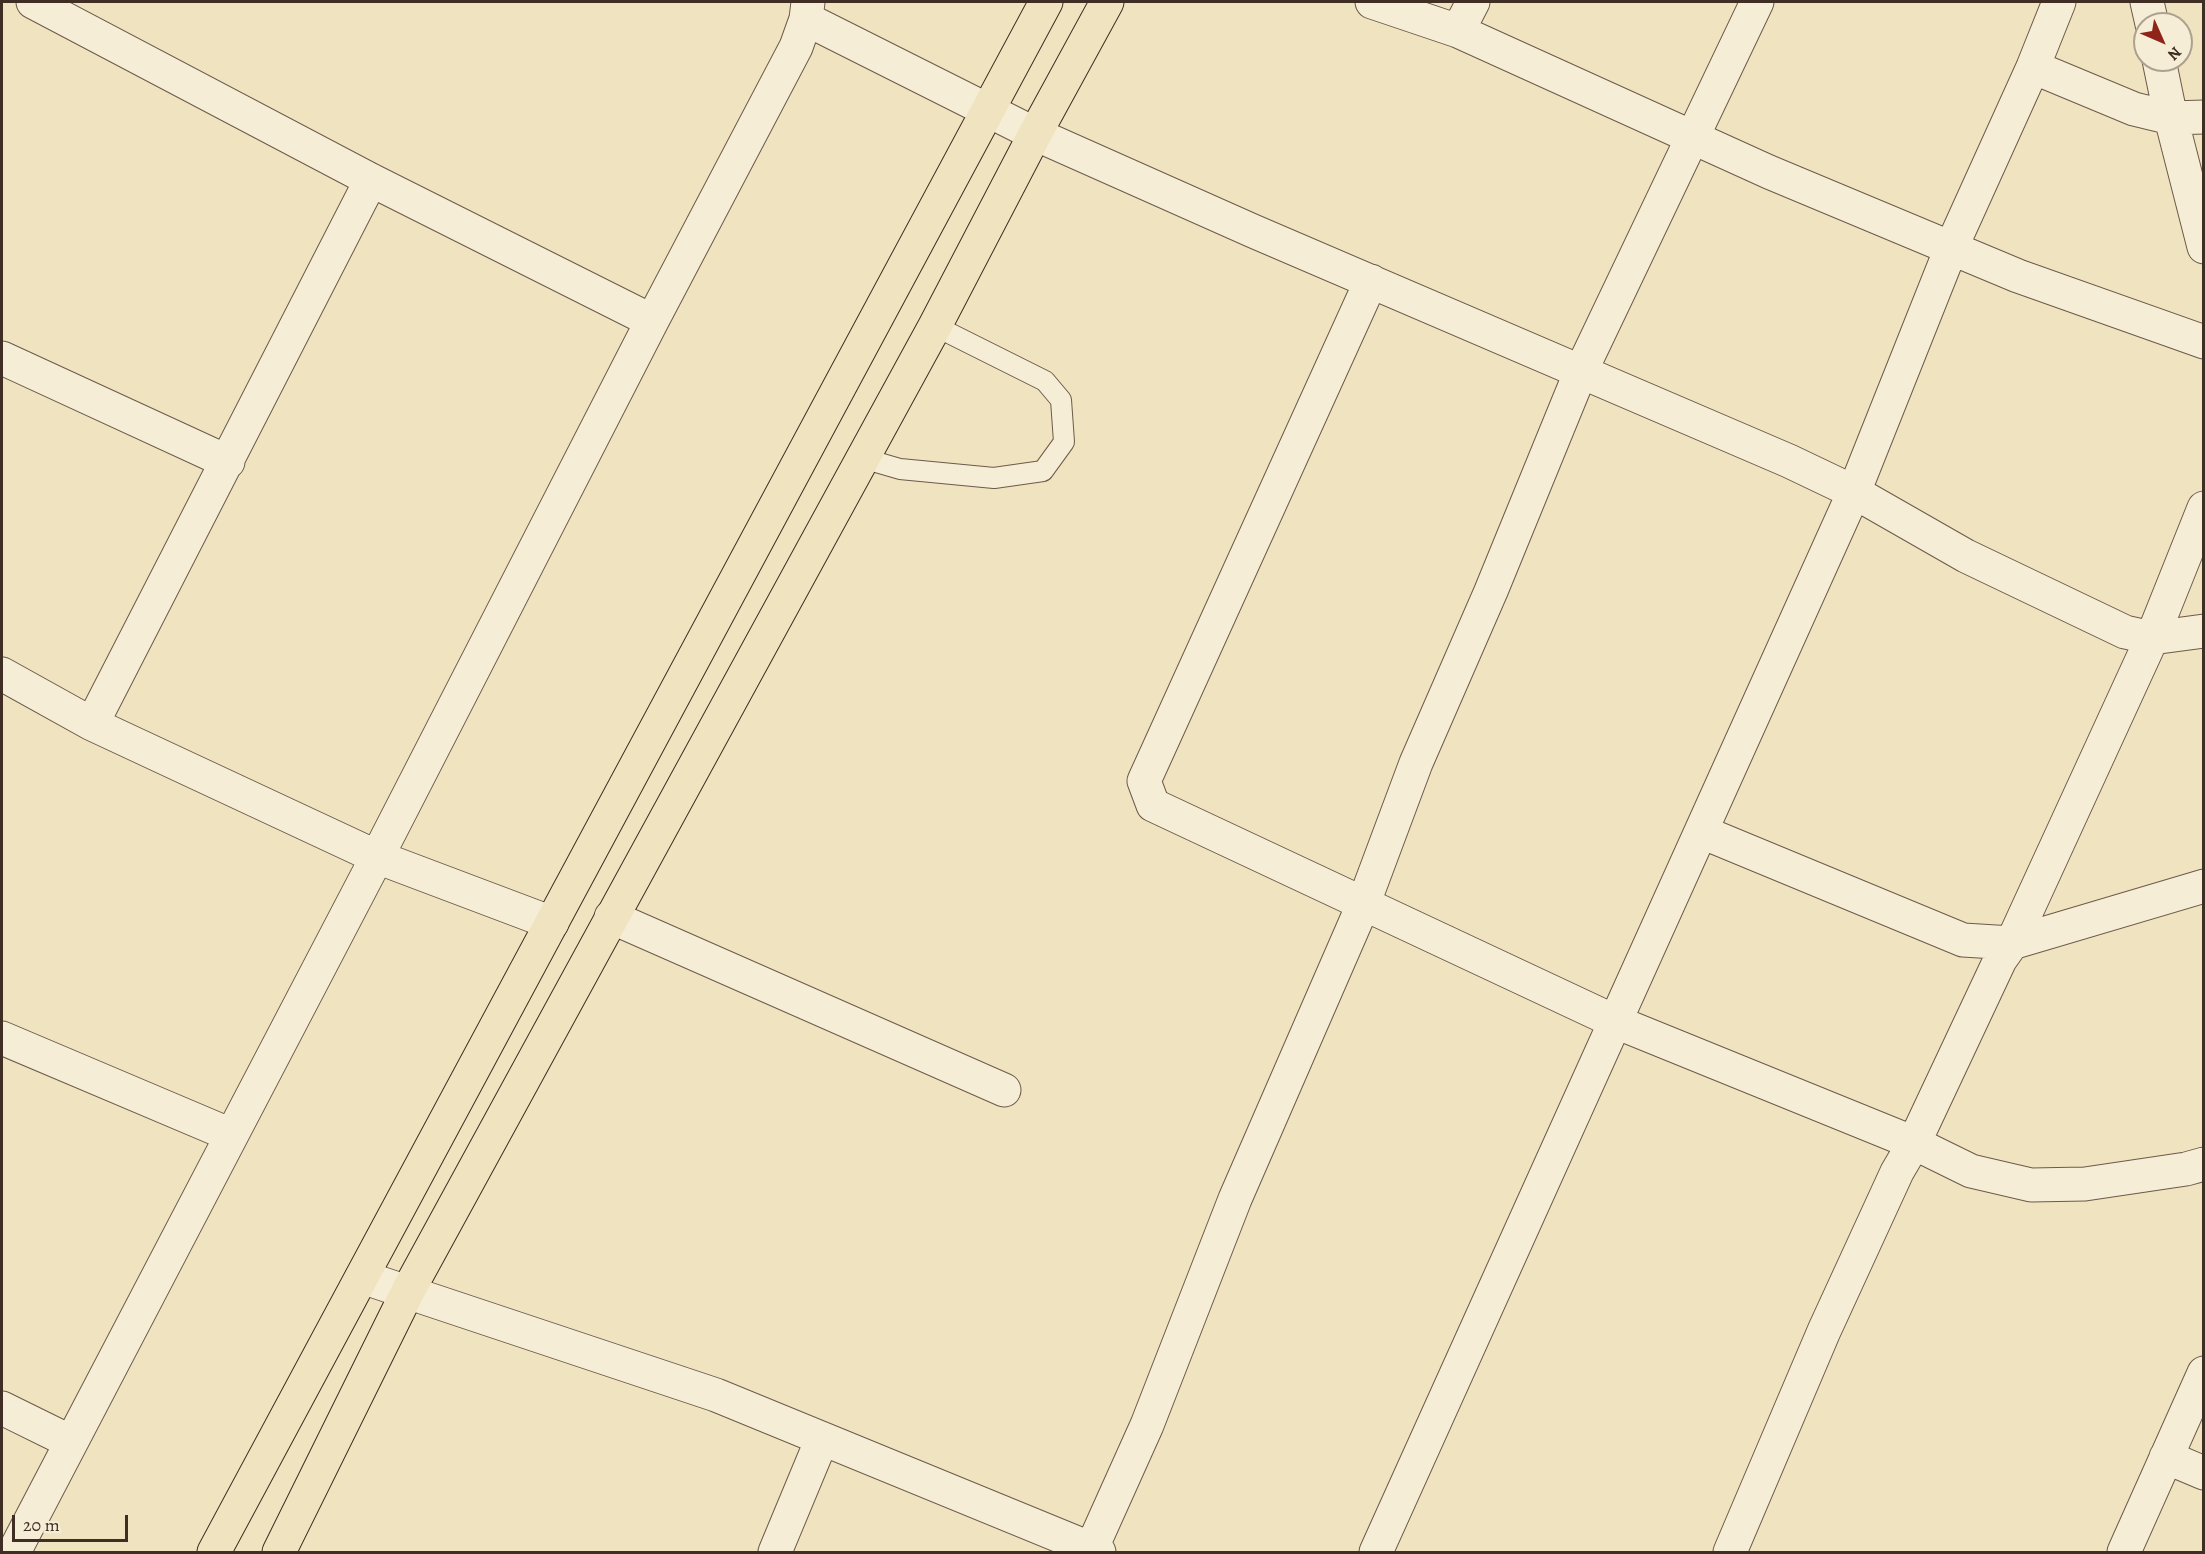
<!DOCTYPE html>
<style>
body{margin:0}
#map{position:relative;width:2205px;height:1554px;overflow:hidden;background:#f0e3bf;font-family:Alegreya,serif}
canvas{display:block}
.frame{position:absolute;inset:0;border:3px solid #402d24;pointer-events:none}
.north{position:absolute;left:2133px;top:12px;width:60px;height:60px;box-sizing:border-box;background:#f5edd5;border:2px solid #ada08e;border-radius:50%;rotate:135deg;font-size:16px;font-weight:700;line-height:24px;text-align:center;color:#402d24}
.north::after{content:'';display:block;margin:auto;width:21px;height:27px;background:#8f2418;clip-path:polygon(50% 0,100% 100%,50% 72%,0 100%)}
.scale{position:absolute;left:12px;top:1515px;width:116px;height:27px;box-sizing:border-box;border:3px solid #402d24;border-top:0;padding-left:8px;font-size:18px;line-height:21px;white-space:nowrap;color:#402d24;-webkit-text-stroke:4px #f5edd5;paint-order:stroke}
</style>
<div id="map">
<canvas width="2205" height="1554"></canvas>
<div class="frame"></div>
<div class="north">N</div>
<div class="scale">20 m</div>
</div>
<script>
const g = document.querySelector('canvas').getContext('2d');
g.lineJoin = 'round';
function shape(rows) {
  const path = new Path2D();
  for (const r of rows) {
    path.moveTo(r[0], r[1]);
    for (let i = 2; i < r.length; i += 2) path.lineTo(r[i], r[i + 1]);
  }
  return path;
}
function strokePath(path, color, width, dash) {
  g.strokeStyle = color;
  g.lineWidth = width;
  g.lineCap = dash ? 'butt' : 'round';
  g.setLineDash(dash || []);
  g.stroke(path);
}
const service = shape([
 [862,458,900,469,994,478,1043,471,1064,442,1061,400,1045,381,935,326]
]);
const minor = shape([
 [33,2,371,180,652,321],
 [1372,2,1458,31,1769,172,2018,276,2204,342],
 [2147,2,2152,24],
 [806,19,1035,134,1253,231,1789,461,1854,492,1966,556,2125,632,2152,638,2204,631],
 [1458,31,1473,2],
 [2159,60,2171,118,2204,247],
 [2033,67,2134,109,2171,118,2204,117],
 [1371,281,1144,781,1153,805,1616,1022,1914,1143,1971,1171,2031,1185,2085,1184,2186,1169,2204,1164],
 [2,358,228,462],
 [2,674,92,724,377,857,552,923],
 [92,724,371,180],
 [1702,832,1963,940,2012,943,2204,886],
 [611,917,1004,1090],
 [2,1038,231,1135],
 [362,1277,716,1395,1099,1552],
 [2,1408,71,1442],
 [2166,1457,2204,1473],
 [14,1552,377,857,652,321,796,47,806,19,808,2],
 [775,1552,822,1439],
 [1090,1552,1147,1425,1235,1199,1363,905,1416,763,1491,591,1581,371,1757,2],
 [1376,1552,1854,492,1952,246,2033,67,2059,2],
 [1730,1552,1824,1331,1897,1172,1914,1143,2000,960,2012,943,2152,638,2204,508],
 [2124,1552,2204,1373]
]);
const primary = shape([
 [214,1552,1046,2],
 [279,1552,408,1291,935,326,1035,134,1107,2]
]);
strokePath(service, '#6c5a4b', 22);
strokePath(minor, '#6c5a4b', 35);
strokePath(primary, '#402d24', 35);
strokePath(service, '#f5edd5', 20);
strokePath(minor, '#f5edd5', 33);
strokePath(primary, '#f0e3bf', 33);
</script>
